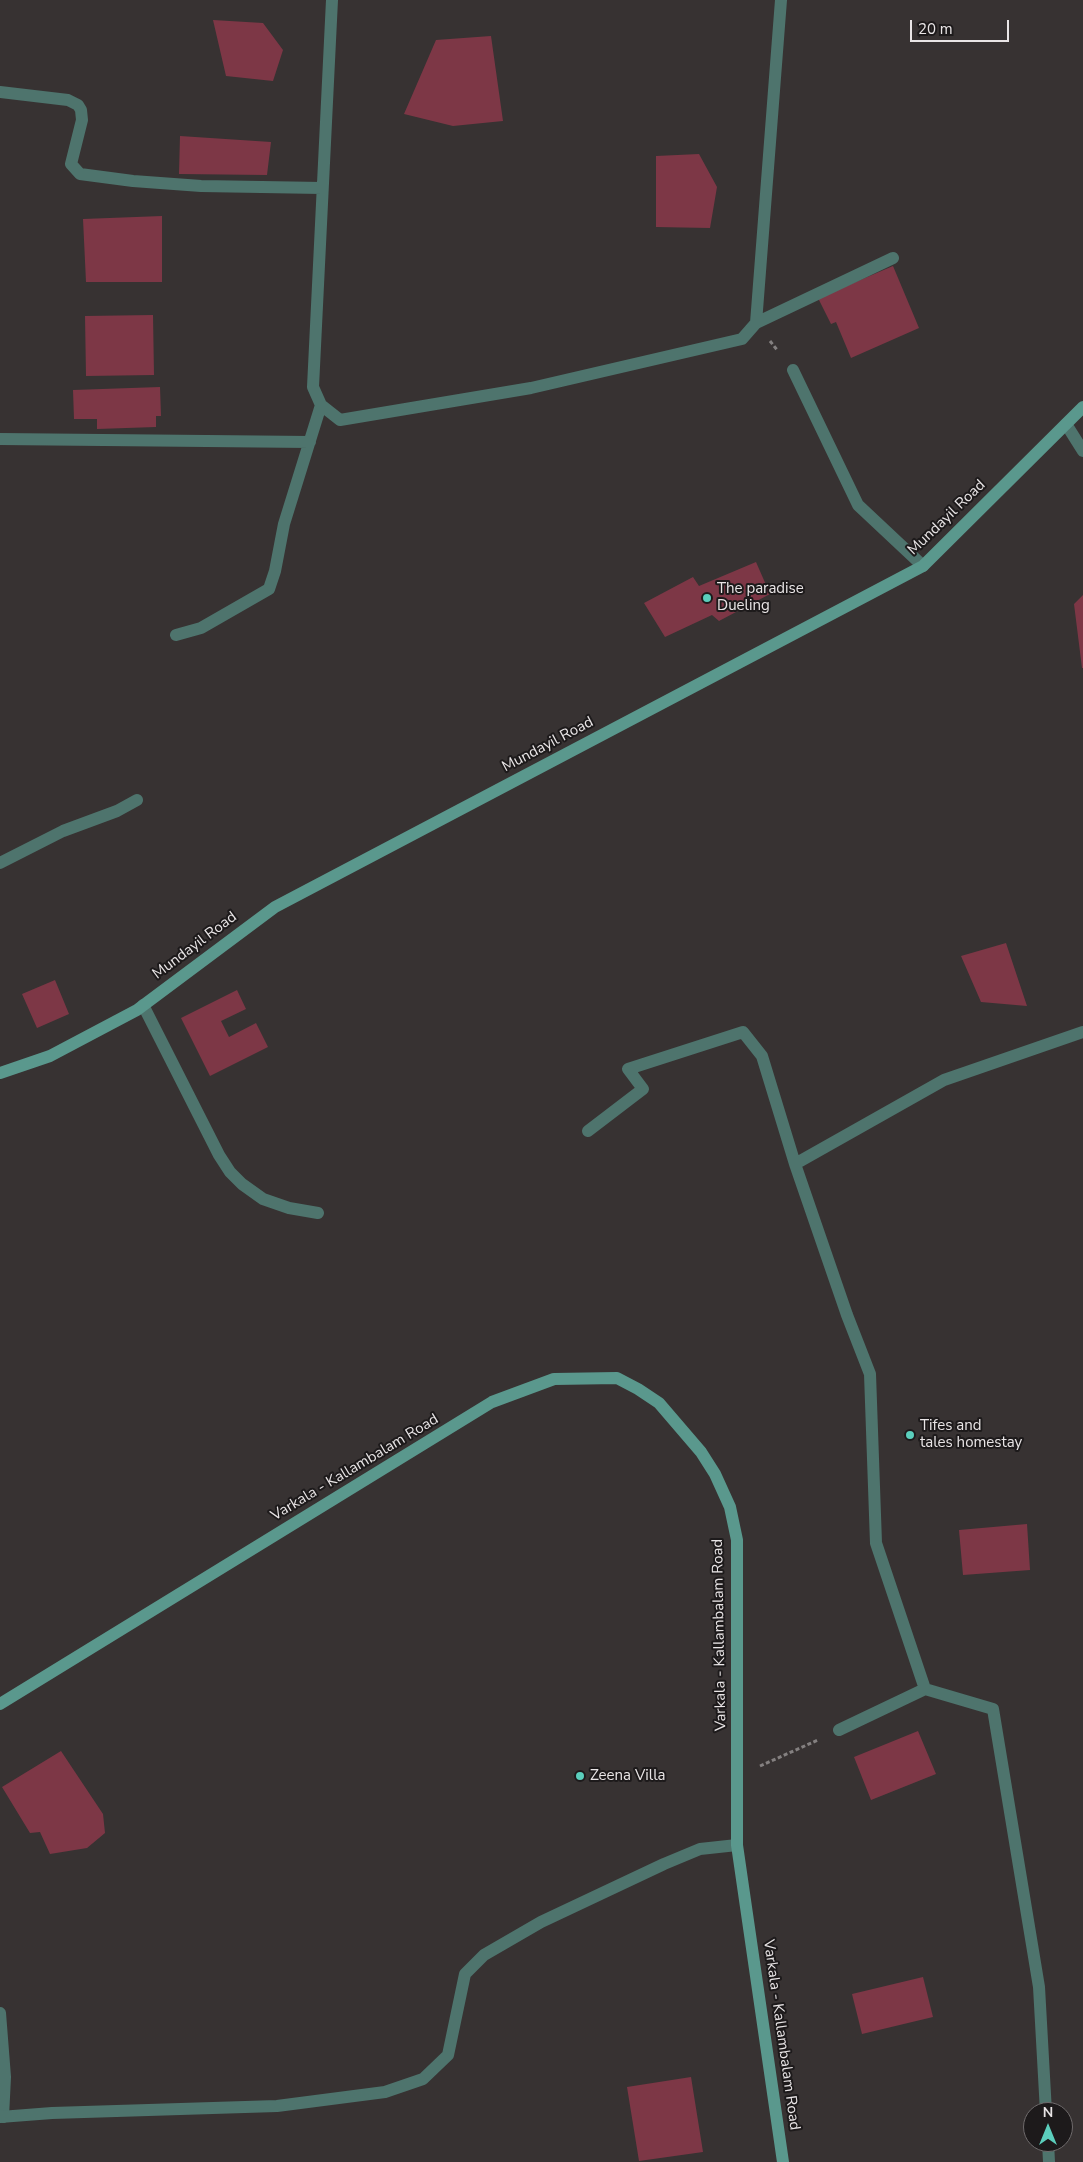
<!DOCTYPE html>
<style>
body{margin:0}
#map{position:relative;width:1083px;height:2162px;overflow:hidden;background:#373232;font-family:"Nunito Sans",sans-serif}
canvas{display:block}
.north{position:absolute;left:1023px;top:2102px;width:50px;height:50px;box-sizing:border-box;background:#1d1a1b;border:1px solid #6f6b6c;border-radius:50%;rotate:0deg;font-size:14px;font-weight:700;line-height:20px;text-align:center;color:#e9e5e6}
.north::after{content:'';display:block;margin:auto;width:18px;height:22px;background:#5bcebc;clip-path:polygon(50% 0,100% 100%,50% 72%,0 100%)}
.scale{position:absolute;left:910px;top:20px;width:99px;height:22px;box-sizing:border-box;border:2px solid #e9e5e6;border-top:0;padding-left:6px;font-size:15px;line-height:18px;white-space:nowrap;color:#e9e5e6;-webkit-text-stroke:4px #1d1a1b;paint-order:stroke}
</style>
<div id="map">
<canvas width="1083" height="2162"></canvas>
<div class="north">N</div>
<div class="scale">20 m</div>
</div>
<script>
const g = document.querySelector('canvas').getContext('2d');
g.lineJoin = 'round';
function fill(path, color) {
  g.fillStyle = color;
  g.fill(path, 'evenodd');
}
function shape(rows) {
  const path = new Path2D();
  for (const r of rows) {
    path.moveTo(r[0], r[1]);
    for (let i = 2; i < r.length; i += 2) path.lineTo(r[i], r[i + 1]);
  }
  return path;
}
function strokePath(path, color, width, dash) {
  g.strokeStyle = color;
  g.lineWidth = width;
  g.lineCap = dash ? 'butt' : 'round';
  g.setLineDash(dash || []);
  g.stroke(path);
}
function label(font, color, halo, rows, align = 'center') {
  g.font = font + ' "Nunito Sans",sans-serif';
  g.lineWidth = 4;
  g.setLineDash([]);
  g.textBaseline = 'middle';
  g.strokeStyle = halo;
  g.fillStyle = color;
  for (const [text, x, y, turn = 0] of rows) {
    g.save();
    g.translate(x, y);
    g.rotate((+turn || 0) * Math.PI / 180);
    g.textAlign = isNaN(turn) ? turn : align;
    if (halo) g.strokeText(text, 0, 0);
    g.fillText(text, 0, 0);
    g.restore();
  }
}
fill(shape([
 [213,20,263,23,283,50,273,81,226,76],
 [491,36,503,121,453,126,404,114,436,40],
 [180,136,271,142,267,175,179,174],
 [699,154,717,187,710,228,656,227,656,156],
 [162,216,162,282,86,282,83,219],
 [893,266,919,328,851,358,836,322,831,324,818,298],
 [153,315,154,375,86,376,85,316],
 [160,387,161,416,156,416,156,427,97,429,97,419,74,419,73,390],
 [756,562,770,594,719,621,712,615,665,637,644,603,693,577,699,586],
 [1083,595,1083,668,1082,668,1074,604],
 [1006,943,1027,1006,981,1002,961,956],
 [55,980,69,1014,37,1028,22,994],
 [237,990,246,1009,221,1021,229,1037,256,1023,268,1047,210,1076,181,1018],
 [1027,1524,1030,1570,963,1575,959,1530],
 [918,1731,936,1774,871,1800,854,1757],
 [61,1751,103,1814,105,1833,87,1848,50,1854,40,1832,30,1833,2,1787],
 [923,1977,933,2017,862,2034,852,1994],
 [691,2077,703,2152,639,2161,627,2087]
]), '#7d3746');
strokePath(shape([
 [770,341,778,351],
 [760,1766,818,1740]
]), '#848080', 3, [4, 2.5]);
strokePath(shape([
 [793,370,858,505,923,566],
 [0,2013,5,2077,3,2117]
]), '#4e746d', 12);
strokePath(shape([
 [0,92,68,100,78,105,81,110,82,120,71,164,80,174,133,181,201,186,322,188],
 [756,323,893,258],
 [321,405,340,420,531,388,742,339,756,323,781,0],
 [1066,424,1083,451],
 [0,439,310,442],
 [176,635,201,628,269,589,275,571,284,524,321,405,313,387,332,0],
 [0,863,63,831,117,811,137,800],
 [143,1005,219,1155,230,1172,242,1184,263,1199,289,1208,318,1213],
 [588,1131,643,1089,628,1069,743,1032,762,1056,795,1164],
 [839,1730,925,1689],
 [1046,2112,1039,1987,993,1709,925,1689,876,1543,870,1374,847,1315,795,1164,944,1080,1083,1032],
 [0,2117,52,2113,277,2106,385,2092,423,2079,448,2055,465,1974,484,1955,541,1922,664,1864,700,1849,737,1845],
 [1048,2142,1049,2162]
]), '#4e746d', 12);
strokePath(shape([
 [0,1073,50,1056,137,1010,275,907,923,566,1083,407],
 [0,1704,492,1402,554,1379,617,1378,638,1389,659,1403,701,1452,715,1474,730,1507,737,1540,737,1845,783,2162]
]), '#5a988d', 12);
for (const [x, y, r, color] of [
 [707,598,5,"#5bcebc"],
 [910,1435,5,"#5bcebc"],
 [580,1776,5,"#5bcebc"]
]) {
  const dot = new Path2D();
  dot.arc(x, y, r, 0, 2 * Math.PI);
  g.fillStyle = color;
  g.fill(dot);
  strokePath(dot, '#1d1a1b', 2);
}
label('15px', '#e9e5e6', '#1d1a1b', [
 ["Mundayil Road",947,518,-44],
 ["Mundayil Road",548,745,-28],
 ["Mundayil Road",195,946,-37],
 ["Varkala - Kallambalam Road",355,1468,-31],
 ["Varkala - Kallambalam Road",720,1635,-91],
 ["Varkala - Kallambalam Road",781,2035,82]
]);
label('15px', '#e9e5e6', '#1d1a1b', [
 ["The paradise",717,589],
 ["Dueling",717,606],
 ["Tifes and",920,1426],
 ["tales homestay",920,1443],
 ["Zeena Villa",590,1776]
], 'left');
</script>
